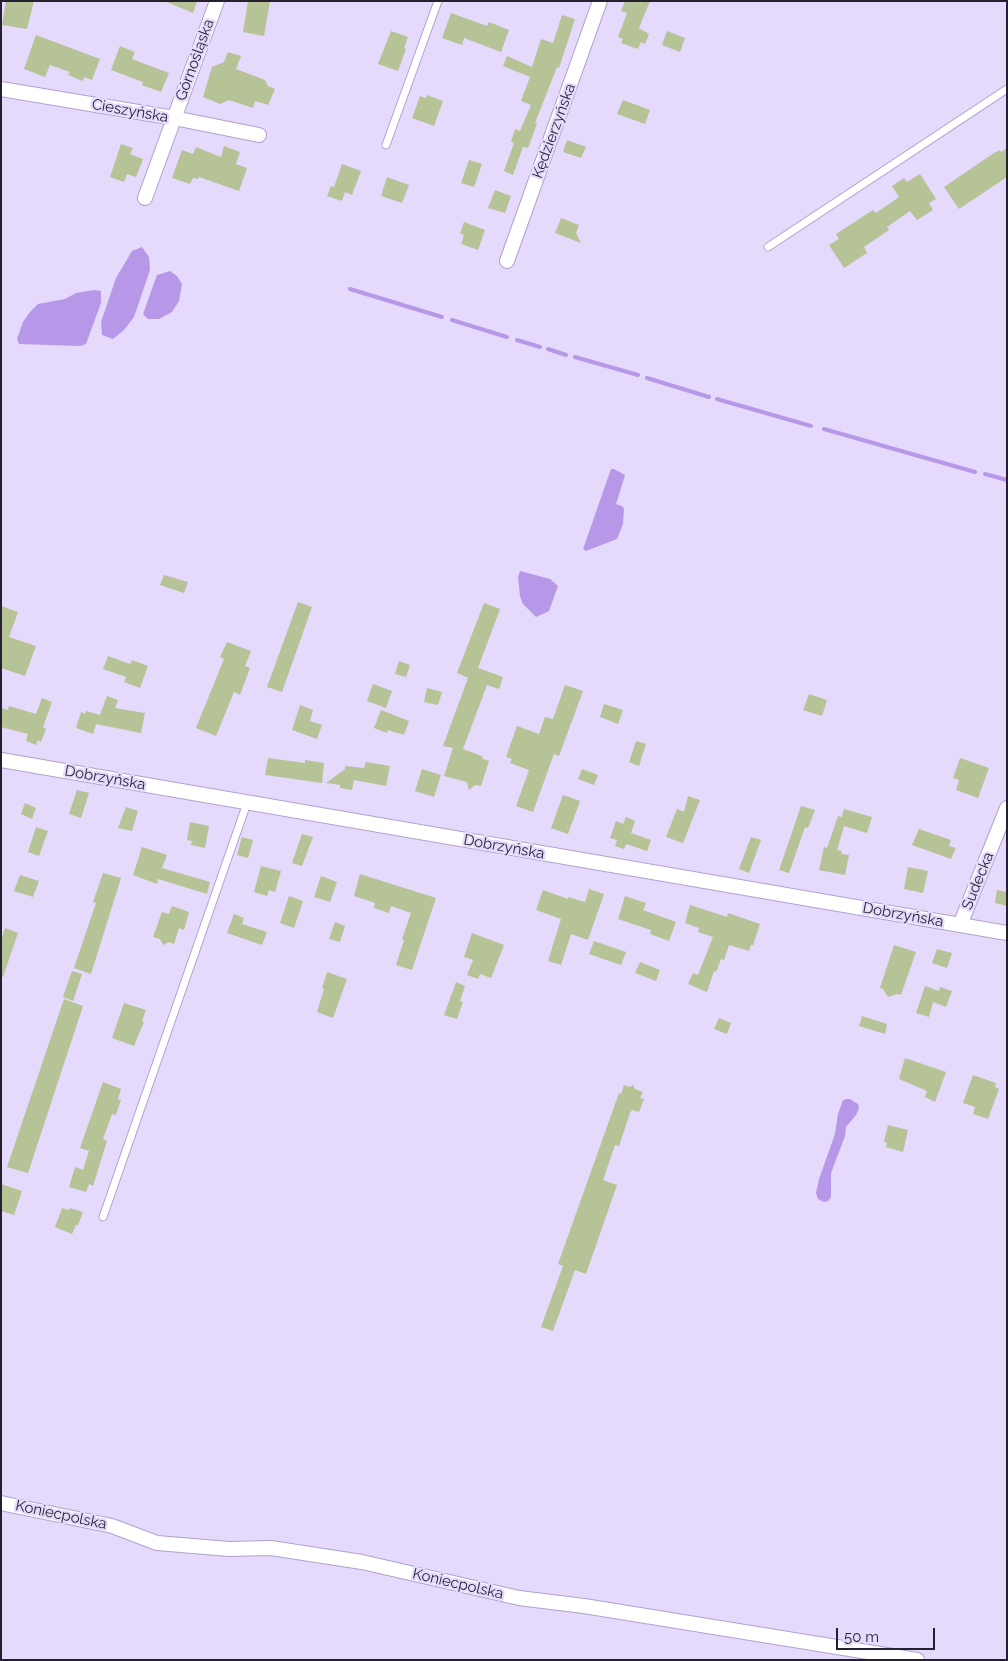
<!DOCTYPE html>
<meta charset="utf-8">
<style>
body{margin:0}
#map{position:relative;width:1008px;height:1661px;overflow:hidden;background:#e5d9fc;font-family:Raleway,sans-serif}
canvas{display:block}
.frame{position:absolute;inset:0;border:2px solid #251f2f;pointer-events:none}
.scale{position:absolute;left:836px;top:1628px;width:99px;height:22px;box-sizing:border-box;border:2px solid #251f2f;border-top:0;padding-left:6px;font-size:15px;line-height:18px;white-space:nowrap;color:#251f2f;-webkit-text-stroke:4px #e5d9fc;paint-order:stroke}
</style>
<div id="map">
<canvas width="1008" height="1661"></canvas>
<div class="frame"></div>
<div class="scale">50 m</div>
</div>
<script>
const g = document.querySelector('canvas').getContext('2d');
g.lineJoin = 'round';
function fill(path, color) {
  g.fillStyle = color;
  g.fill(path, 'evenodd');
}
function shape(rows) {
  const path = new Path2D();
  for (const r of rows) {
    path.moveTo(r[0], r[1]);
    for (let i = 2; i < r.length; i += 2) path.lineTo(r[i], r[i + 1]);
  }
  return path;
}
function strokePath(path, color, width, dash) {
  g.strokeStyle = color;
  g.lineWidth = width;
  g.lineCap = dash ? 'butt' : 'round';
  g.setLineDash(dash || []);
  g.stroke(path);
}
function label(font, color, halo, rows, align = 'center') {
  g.font = font + ' Raleway,sans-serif';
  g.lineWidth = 4.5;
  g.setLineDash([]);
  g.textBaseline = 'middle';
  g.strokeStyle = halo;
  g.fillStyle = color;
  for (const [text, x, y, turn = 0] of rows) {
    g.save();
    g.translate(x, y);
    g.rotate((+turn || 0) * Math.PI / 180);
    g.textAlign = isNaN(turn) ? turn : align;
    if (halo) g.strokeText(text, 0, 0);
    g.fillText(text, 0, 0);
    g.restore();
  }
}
fill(shape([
 [142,247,149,257,150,270,134,317,124,330,113,339,102,335,101,322,116,278,132,251],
 [170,271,177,276,182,284,179,301,172,312,159,319,148,319,143,314,157,275],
 [94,290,101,291,101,303,86,344,80,346,19,344,17,339,23,322,30,312,38,304,65,299,76,293],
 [611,469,614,469,625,475,616,504,622,506,624,509,623,524,617,539,586,551,583,549],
 [520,571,550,579,558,586,549,611,536,617,523,604,520,596,518,577],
 [847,1099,850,1099,858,1104,859,1108,856,1115,846,1127,845,1136,831,1173,831,1197,828,1201,824,1202,818,1199,816,1193,819,1179,835,1134,838,1114,843,1100]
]), '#b798e8');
strokePath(shape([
 [350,289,442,317],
 [452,320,507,337],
 [517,340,540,347],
 [548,349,566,355],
 [575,357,638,375],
 [647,378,709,397],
 [717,399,811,426],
 [824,429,975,472],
 [985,474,1007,480]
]), '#b798e8', 4);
fill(shape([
 [6,1,34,1,27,29,2,25],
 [164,1,197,1,193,13],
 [248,1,270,1,264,36,243,32],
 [625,1,650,1,639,28,649,34,645,44,641,42,638,49,621,43,623,39,618,37,627,13,621,11],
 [451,13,487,26,489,22,509,30,501,52,464,38,462,45,442,38],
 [562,15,575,19,559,68,557,67,535,123,537,124,528,148,523,147,513,175,504,171,514,143,511,142,515,129,520,131,531,105,521,101,530,77,503,66,507,56,532,67,541,39,553,43],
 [391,31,408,37,404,48,406,49,398,71,378,64],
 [667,31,685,38,680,52,662,45],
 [36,35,100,59,92,80,84,77,83,81,68,75,70,72,50,65,45,77,24,69],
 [120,46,135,52,132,59,169,73,161,92,142,85,143,82,111,70],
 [228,52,241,56,236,69,265,80,268,86,275,89,268,105,255,101,253,108,229,100,220,104,203,97,212,67,224,62],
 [427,95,443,101,434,126,412,118,420,96,426,98],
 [623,100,650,110,645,124,617,114],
 [567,140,586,147,581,158,563,152],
 [121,144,133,148,130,154,143,159,136,177,127,174,124,182,110,177],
 [224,146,240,152,236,164,247,168,239,191,199,177,198,179,193,178,190,184,172,178,182,150,193,154,196,147,221,157],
 [1007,148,1007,177,959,209,944,187,994,153,1000,150,1001,152],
 [469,160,482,164,474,187,461,183],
 [342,164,361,171,352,195,345,192,342,201,327,196,331,186,334,187],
 [920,174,936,199,929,203,933,210,917,220,910,211,887,227,889,230,864,247,867,253,844,268,829,245,839,239,836,234,873,210,876,213,899,197,892,186,904,178,907,182],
 [387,177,409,185,402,203,381,196],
 [495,190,511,196,505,213,488,208],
 [561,218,579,225,576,233,581,243,555,233],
 [464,222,485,230,478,250,461,244,464,235,460,233],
 [164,575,188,582,184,593,160,585],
 [298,602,312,607,282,692,267,687],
 [484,603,500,609,478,668,503,677,499,689,487,685,463,749,482,756,483,759,489,761,481,786,475,785,469,790,467,782,444,776,453,748,443,746,468,678,457,673],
 [1,606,18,612,9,637,36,646,25,676,1,668],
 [227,642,251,651,245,666,250,668,240,695,234,692,216,736,196,728,224,659,220,657],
 [108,656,130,664,132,660,148,666,140,688,124,682,126,677,103,669],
 [399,661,410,665,406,677,395,674],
 [373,684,392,691,386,708,367,701],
 [565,685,583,691,559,756,554,754,533,812,516,806,529,770,510,763,512,759,506,757,517,726,539,734,545,717,553,719],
 [427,688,442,692,438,705,424,702],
 [809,694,827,700,822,716,803,710],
 [107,696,118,700,115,708,145,713,141,733,96,724,93,734,76,728,81,712,85,714,86,711,100,715],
 [42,698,52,702,43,727,46,729,41,742,38,740,36,745,26,741,28,734,1,727,1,708,8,710,9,706,36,714],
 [604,704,623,710,618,724,600,717],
 [300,705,313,710,310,721,322,725,317,739,292,730],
 [381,710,409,721,404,735,388,730,387,733,374,728],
 [636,741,646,744,639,766,629,762],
 [268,758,305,763,305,760,324,763,322,783,265,775],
 [960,758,989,768,978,798,956,790,959,780,953,778],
 [366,762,390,766,386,786,354,780,352,790,340,788,340,785,326,783,345,769,345,766,364,768],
 [422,769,441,775,434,797,415,791],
 [582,769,598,775,594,785,578,779],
 [77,790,89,793,81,818,69,814],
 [563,795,580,801,568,834,551,828],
 [688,796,700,800,683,843,666,837,677,809,684,812],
 [25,803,36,808,32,819,21,814],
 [801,806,815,810,808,828,805,827,789,873,779,870],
 [126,807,138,811,132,831,118,828],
 [844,809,872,817,867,833,844,826,837,850,842,851,841,854,849,855,845,875,819,870,824,847,827,848,838,816,842,817],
 [626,817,635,821,631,833,651,840,647,851,626,844,624,849,615,846,617,840,610,838,616,821,623,824],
 [190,822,209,826,205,848,191,845,192,841,187,840],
 [36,827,48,831,39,856,28,852],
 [919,829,951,840,949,846,956,848,951,859,912,845],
 [302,834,313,837,302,866,292,863],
 [242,837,253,840,248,858,237,855],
 [751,837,761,840,749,873,739,869],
 [142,847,167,855,162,868,210,882,207,894,158,879,157,884,133,875],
 [261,866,281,871,275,892,269,890,267,896,254,892],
 [908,867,928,871,923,893,904,889],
 [103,873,121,878,91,974,74,968,96,903,93,902],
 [360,874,436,898,412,970,396,965,404,940,402,939,411,913,391,906,389,913,374,908,375,903,354,896],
 [20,875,39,881,33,897,14,891],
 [321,876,337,882,330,902,314,897],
 [589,889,604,894,588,940,571,934,561,965,548,961,561,919,536,910,543,890,568,899,568,897,585,902],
 [997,890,1007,892,1007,906,995,903],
 [289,896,303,901,294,928,280,923],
 [625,896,646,903,643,910,676,922,669,941,650,934,651,930,618,919],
 [690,905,727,917,728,913,760,924,753,945,751,945,749,951,729,945,724,960,721,959,716,972,714,971,707,992,688,984,693,973,698,975,713,937,698,932,699,928,685,923],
 [172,906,189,912,184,930,179,928,174,944,169,942,163,945,160,939,153,937,162,912,169,914],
 [234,914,244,918,242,924,267,932,262,945,227,933],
 [335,922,345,926,340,942,329,939],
 [5,928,18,933,3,977,1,977,1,940],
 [472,933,504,945,491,978,480,974,478,979,467,975,473,960,464,957],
 [594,941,626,952,621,965,589,954],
 [894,945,916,952,901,995,897,994,888,997,883,989,880,988],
 [937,949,952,953,947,968,932,963],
 [640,962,660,970,656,981,635,973],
 [72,971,82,974,73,1001,63,997],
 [327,972,347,979,333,1018,317,1012,324,989,322,988],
 [456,982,465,986,460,1001,463,1002,457,1019,444,1015],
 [925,986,939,991,940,987,952,991,946,1007,933,1002,929,1017,916,1013],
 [64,999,83,1006,28,1173,7,1167],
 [124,1003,146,1010,142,1021,144,1022,134,1046,112,1038],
 [862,1016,887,1024,885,1034,859,1026],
 [719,1018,731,1023,727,1034,714,1029],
 [905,1058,946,1072,935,1102,925,1097,927,1091,899,1079],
 [973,1075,996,1083,995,1087,999,1089,988,1119,973,1114,975,1107,963,1103],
 [103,1082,121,1089,118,1099,121,1100,116,1115,112,1114,103,1139,107,1141,93,1186,89,1184,86,1192,69,1187,75,1167,83,1170,89,1151,80,1148],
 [624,1085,630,1087,633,1085,635,1089,643,1092,640,1098,644,1099,639,1112,632,1110,630,1113,619,1146,615,1145,603,1180,617,1185,586,1274,575,1270,553,1331,541,1327,563,1266,558,1264,619,1093,621,1094],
 [888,1125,908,1130,903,1152,886,1147,887,1143,884,1142],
 [1,1184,22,1191,14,1215,1,1211],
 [62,1208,69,1210,70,1208,83,1212,78,1225,76,1225,72,1234,55,1227]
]), '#b6c397');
const service = shape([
 [386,145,438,1],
 [768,247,1007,89],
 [103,1217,247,803]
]);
const minor = shape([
 [1,89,174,118,259,135],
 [145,198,217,1],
 [507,261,600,1],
 [1,760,1007,933],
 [960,925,1007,808],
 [1,1503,112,1526,157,1543,229,1549,271,1548,362,1562,519,1598,584,1606,917,1660]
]);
strokePath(service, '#b1a2cc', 9);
strokePath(minor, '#b1a2cc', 16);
strokePath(service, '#fff', 7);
strokePath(minor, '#fff', 14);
label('15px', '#251f2f', '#e5d9fc', [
 ["Górnośląska",195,60,-70],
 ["Cieszyńska",130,111,10],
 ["Kędzierzyńska",554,131,-70],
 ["Dobrzyńska",105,778,10],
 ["Dobrzyńska",504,847,10],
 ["Sudecka",978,881,-68],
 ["Dobrzyńska",903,915,10],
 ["Koniecpolska",61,1515,12],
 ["Koniecpolska",458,1584,13]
]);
</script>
